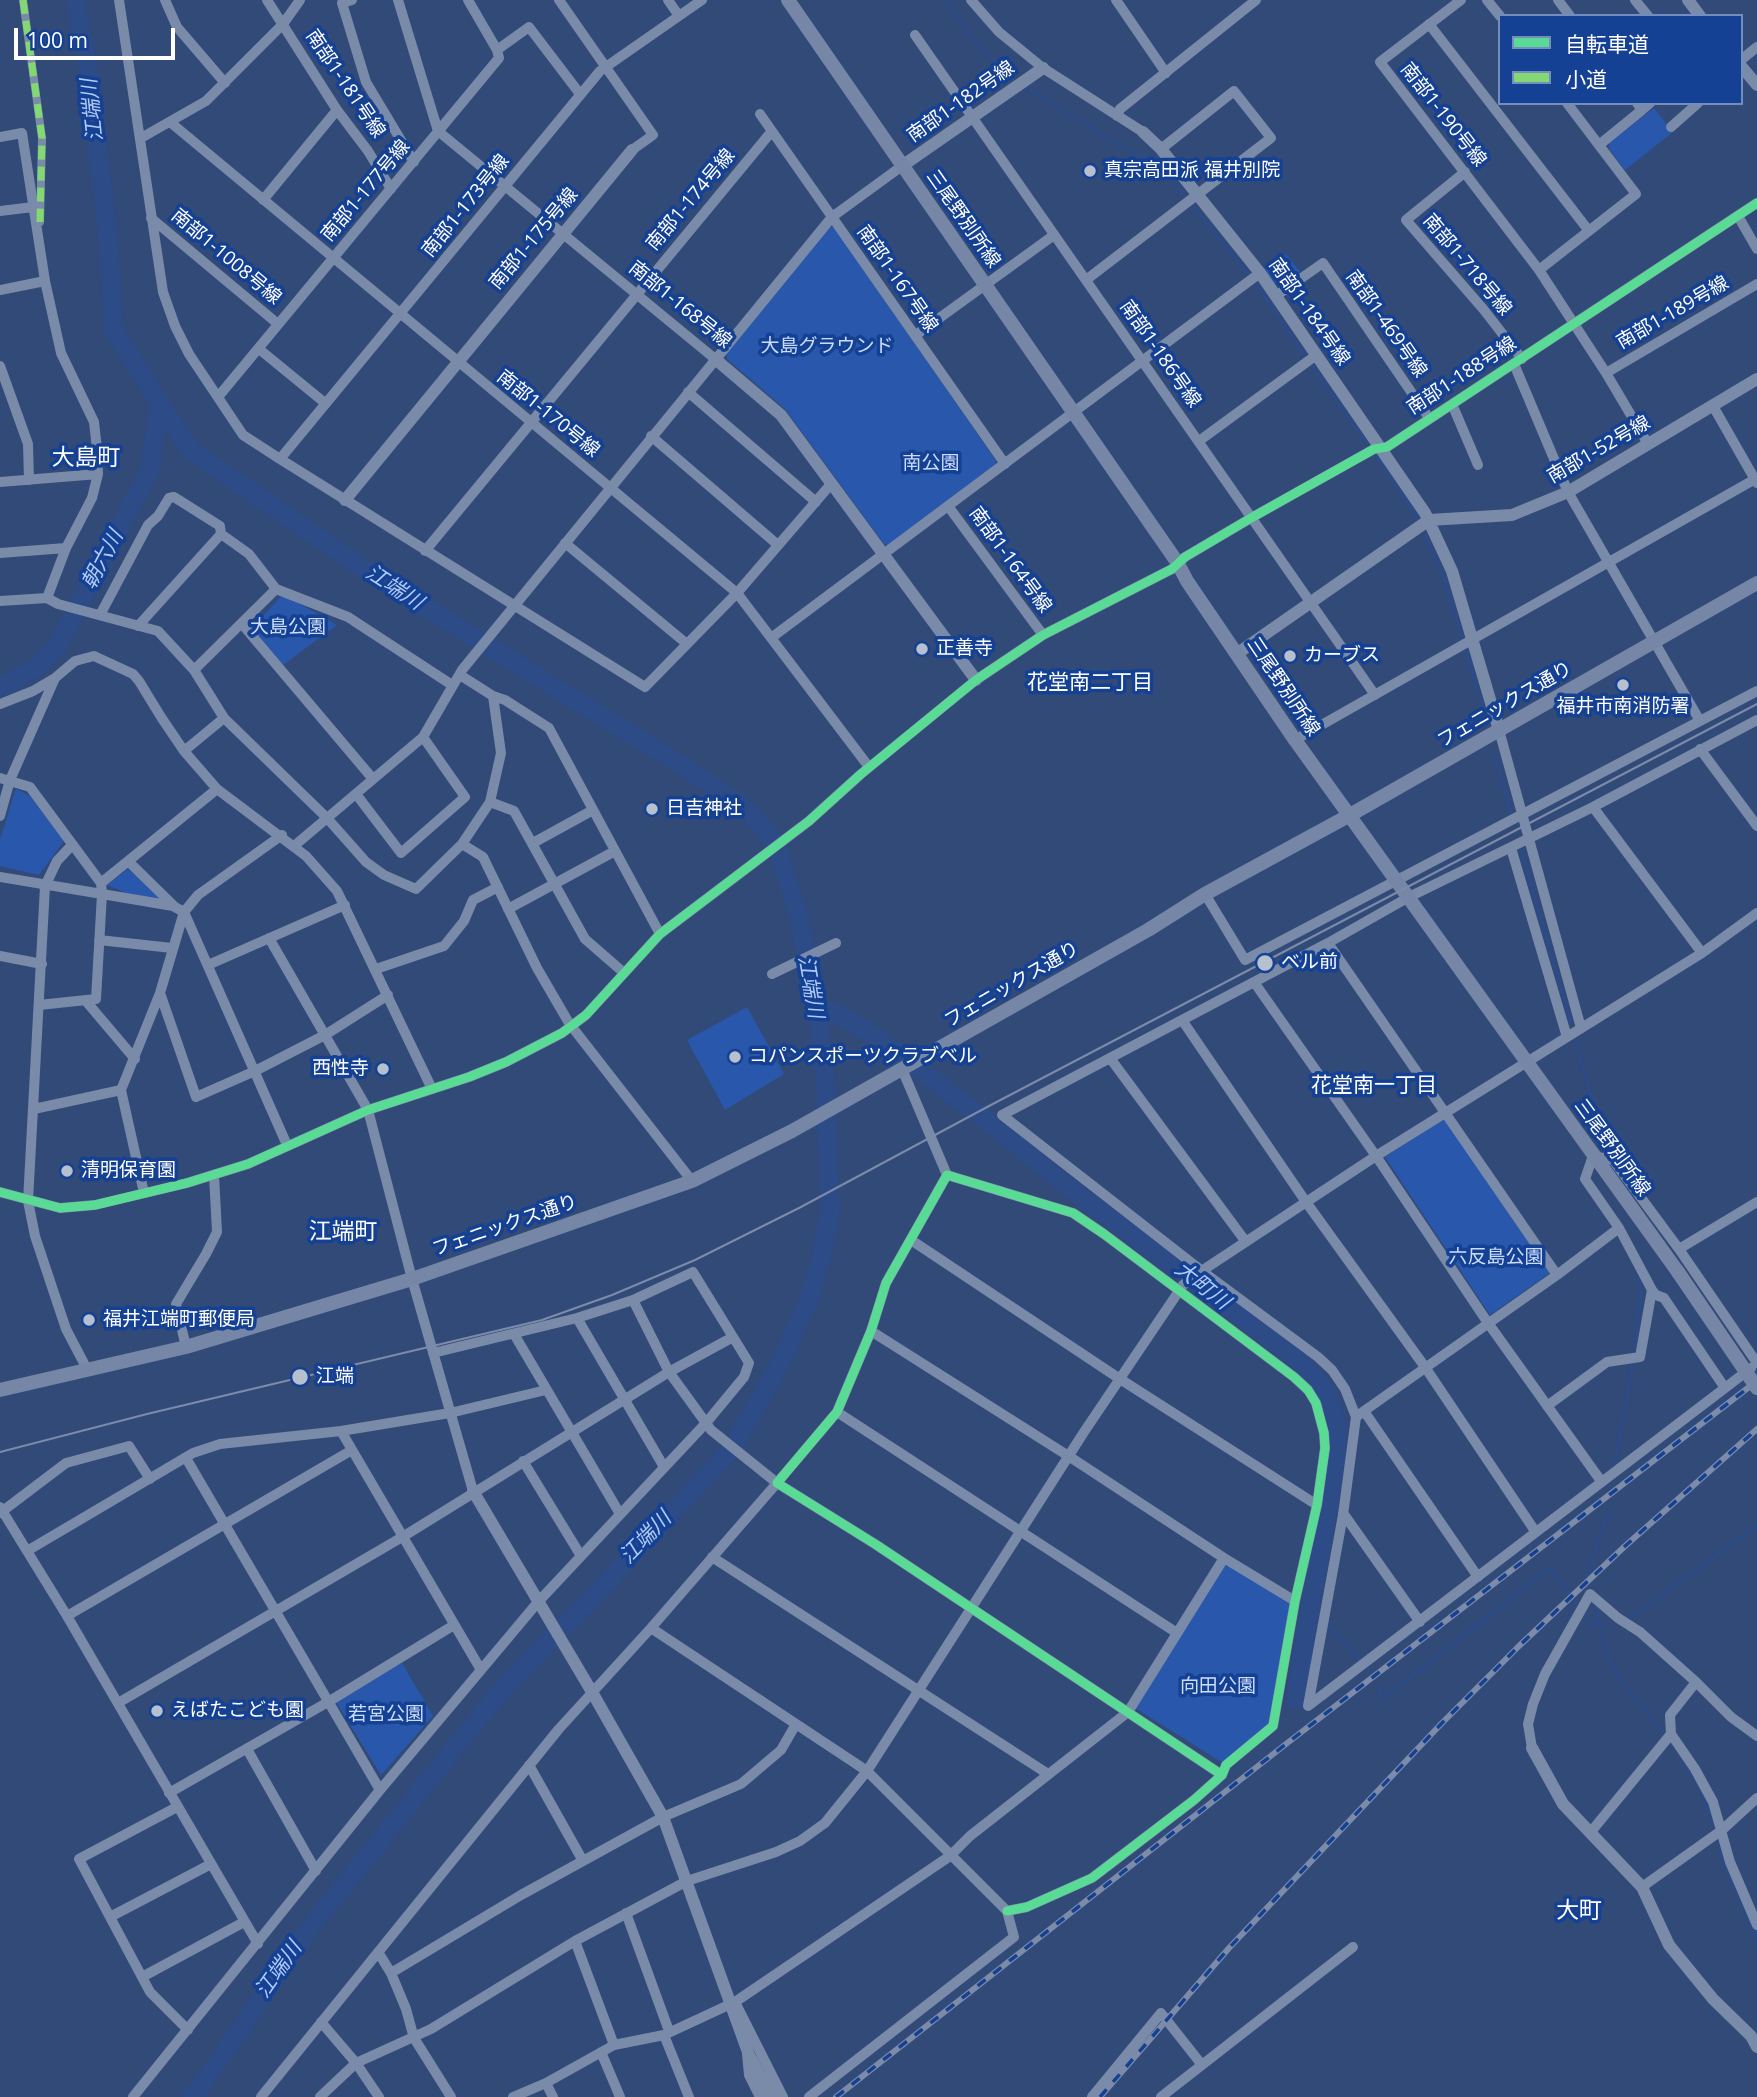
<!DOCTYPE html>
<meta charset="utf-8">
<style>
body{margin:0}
#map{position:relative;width:1757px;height:2097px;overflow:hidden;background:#324a77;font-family:"Open Sans","Noto Sans JP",sans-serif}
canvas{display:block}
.legend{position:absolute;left:1498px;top:14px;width:245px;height:91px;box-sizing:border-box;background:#154194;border:2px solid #738dbf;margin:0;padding:9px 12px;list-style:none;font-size:21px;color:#fff}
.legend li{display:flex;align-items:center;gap:14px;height:35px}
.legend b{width:35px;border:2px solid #738dbf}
.scale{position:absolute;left:14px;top:28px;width:161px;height:32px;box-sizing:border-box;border:4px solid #fff;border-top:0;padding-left:9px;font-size:21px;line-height:24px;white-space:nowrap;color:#fff;-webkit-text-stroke:5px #154194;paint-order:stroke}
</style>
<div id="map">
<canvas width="1757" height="2097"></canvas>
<ul class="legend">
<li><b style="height:9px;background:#5adb95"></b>自転車道</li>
<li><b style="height:9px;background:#83d873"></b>小道</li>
</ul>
<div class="scale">100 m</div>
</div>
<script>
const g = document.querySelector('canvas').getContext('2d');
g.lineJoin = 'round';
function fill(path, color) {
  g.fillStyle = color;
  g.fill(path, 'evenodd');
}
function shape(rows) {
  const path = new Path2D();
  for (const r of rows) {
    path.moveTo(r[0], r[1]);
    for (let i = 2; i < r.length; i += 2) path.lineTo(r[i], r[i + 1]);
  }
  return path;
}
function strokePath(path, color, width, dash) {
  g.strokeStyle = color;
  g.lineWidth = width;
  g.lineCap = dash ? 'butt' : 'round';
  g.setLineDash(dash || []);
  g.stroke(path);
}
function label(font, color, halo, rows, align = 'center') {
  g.font = font + ' "Open Sans","Noto Sans JP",sans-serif';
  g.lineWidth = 7;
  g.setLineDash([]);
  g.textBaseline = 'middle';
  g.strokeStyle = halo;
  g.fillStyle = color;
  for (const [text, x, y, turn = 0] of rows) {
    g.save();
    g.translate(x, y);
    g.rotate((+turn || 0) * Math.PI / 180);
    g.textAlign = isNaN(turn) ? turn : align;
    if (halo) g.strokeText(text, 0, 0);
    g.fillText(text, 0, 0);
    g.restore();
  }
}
fill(shape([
 [1654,108,1673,132,1625,170,1609,149,1609,143],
 [830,227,834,227,996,461,995,465,888,545,884,544,785,409,727,359,726,354],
 [1286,254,1300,272,1282,285,1275,283,1265,269],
 [283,594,337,625,283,665,252,628],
 [16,789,30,796,64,841,39,875,0,866,0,839],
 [128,869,166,902,134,896,107,885],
 [747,1007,784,1074,725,1110,687,1040],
 [1444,1119,1550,1273,1490,1315,1385,1157],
 [1224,1564,1295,1601,1273,1726,1226,1765,1135,1708],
 [402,1663,433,1716,381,1775,336,1702]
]), '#2957ab');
strokePath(shape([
 [946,0,976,43,1013,79],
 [1027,88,1115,142,1157,163],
 [1167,174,1185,196],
 [1194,207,1248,274],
 [1257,285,1305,356],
 [1312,366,1367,444],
 [1377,457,1418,518],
 [1425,534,1444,578,1462,639],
 [1466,651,1486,718],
 [1494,753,1511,813],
 [1521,850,1571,1023],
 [1576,1042,1606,1149],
 [1635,1349,1641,1291,1639,1275],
 [1615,1463,1633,1362],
 [1586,1581,1608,1513],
 [1596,1606,1599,1619],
 [1583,1613,1592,1625,1602,1624],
 [1630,1618,1757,1526],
 [1308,1620,1329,1625,1369,1670],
 [1601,1629,1610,1662,1623,1684,1662,1731],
 [1384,1686,1379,1691,1384,1698,1550,1568,1576,1603],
 [1681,1757,1695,1780],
 [1701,1790,1713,1824],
 [1719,1843,1725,1867,1757,1938]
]), '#2c4b87', 3.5);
strokePath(shape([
 [75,0,88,67,107,229,114,331,190,450,376,577,686,768,745,808,776,843,799,918,817,1007,825,1075,830,1211,821,1259,810,1296,781,1362,732,1448,592,1598,505,1686,303,1936,230,2045,192,2097],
 [0,688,37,667,59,643,150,470,159,403],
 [817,1007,838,1014,876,1037,994,1126,1060,1180,1296,1358,1318,1381,1327,1394,1337,1425,1337,1460,1308,1620,1296,1700]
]), '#2c4b87', 19);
strokePath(shape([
 [23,0,42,138,40,222]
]), '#7a8ba9', 8);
strokePath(shape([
 [119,0,163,292,175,326,189,354,243,435,280,459,645,687,737,593,831,484],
 [165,0,177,27,225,83],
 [267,0,337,110,368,151,391,189],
 [352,0,342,3,366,82,414,162],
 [398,0,438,131,714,358],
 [559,0,653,135,632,150],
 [668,0,679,16],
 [971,0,999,32,1043,68,1143,132],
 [1116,0,1166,73],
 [1461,0,1380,62,1539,270,1606,373,1648,444],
 [1487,0,1500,16],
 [1558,0,1570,16],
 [1635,0,1648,16],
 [1429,24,1589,231],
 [915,35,1375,695],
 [497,50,529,27,580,94],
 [1741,60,1757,47],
 [1637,103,1642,110,1650,103],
 [760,114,1005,464],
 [1117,116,1120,109,1256,0],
 [170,122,737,593,869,767],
 [1671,127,1698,103],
 [0,137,22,133,45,281,61,353,94,422,97,449,98,474,92,498,66,548,47,598],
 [141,138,206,101,283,24,300,0],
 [1599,145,1642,110],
 [1465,172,1406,220,1484,310,1522,359],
 [263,200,337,110],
 [0,211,33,207],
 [1738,216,1757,249],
 [151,218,278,324],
 [1539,270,1636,194,1567,103],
 [1086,280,1271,138,1234,91,1161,149],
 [0,290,45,281],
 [1276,296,1323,263,1429,418],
 [916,335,1054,235],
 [259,349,325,403],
 [1514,364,1568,492,1700,721],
 [0,366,28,444,29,480],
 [1606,373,1757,284],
 [688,392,816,502],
 [218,397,499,58,497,50,468,0],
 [1452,404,1478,465],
 [1713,406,1757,483],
 [651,436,778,545],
 [1199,441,1315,356],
 [280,459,600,71,702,0],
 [0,482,98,474],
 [948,506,1043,635],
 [565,543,687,644],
 [425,551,772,131],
 [0,553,66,548],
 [0,601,47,598,58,604,158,631,194,670,224,718,327,818,366,862,384,875,416,889,462,844,490,802,501,753,493,696,460,675],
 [100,615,148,525,158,516,169,498,174,497,220,526,221,534],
 [242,624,373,779],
 [138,626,221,534,249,554,276,589,348,617,452,685],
 [771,638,1260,273],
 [194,670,276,589],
 [493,696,505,700,549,728,660,934],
 [0,704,33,691,55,678],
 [1499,730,1581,1028],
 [1295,740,1757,478],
 [1700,749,1757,826],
 [184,751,224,718],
 [0,778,30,787,101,883,102,894,173,906,184,912,287,1145],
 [356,794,401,853,465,797,423,737],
 [490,802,514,811,585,939,623,972],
 [1593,807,1702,953],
 [0,816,10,780,55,678,75,661,94,656,133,674,139,681,161,717,184,751,217,789,306,856,337,891,432,1089],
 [533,843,593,810],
 [462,844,483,857,537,968,569,1023,692,1181],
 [72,845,57,861,45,886,28,1201,35,1236,66,1329,88,1371],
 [294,846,423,737,462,670,832,217,902,166],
 [1511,848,1567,1037],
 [128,861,174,906],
 [0,877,102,894,96,999,39,1005],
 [101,883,217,789],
 [1205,894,1245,960,1757,691],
 [508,909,615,851],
 [269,938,368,1110,412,1279,473,1491],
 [99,940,172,948],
 [1328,943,1557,1275],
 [0,956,42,964],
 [208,965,345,905],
 [376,969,444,946,464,921,473,900,498,887],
 [772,974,836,943],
 [1254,982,1376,1156,1488,1323,1601,1481],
 [160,993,196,1097,255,1071,325,1035,388,995],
 [85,1000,135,1059],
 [1182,1020,1306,1202,1425,1367,1535,1531],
 [1110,1058,1246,1242],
 [902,1069,947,1175],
 [121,1090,144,1193],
 [34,1109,121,1090,160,993,184,912,198,895,282,835],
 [0,1192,60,1208,95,1205,187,1183,248,1164,368,1110,469,1077,506,1062,562,1033,586,1015,660,934,809,821,861,774,976,680,1043,635,1172,569,1185,557,1251,518,1374,449,1387,447,1757,203],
 [911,1240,1120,1379,1317,1505],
 [1679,1249,1757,1363],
 [577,1318,664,1467],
 [871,1331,1070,1457,1224,1558,1295,1601],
 [514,1334,620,1514],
 [186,1347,176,1304,206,1254,217,1232,214,1175],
 [1725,1388,1751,1368],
 [1547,1406,1607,1362,1640,1357,1652,1290],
 [1364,1411,1356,1417,1345,1389,1332,1370,1318,1357,1202,1271,1002,1115,1328,943,1409,897,1593,807,1757,720],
 [837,1412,1177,1633],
 [1356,1417,1343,1515,1308,1706,1725,1388,1664,1298,1656,1295,1652,1290,1619,1228,1585,1179,1593,1156,1613,1160,1679,1249,1757,1202],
 [341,1431,450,1413,546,1390],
 [186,1458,380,1790],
 [523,1461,581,1556],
 [0,1507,67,1616,258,1944],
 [0,1513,66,1463,129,1446,150,1479],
 [1343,1513,1420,1622],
 [27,1551,193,1453,220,1444,341,1431,481,1670],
 [712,1557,1048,1774],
 [1478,1577,1364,1411,1557,1275,1619,1228],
 [67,1616,352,1450],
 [651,1628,867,1771,1007,1911,1014,1937,809,2097],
 [118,1703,404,1536,669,1372,733,1337],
 [1671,1734,1695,1769,1713,1802,1730,1862,1757,1925],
 [1532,1748,1528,1724,1533,1704,1545,1674,1590,1594,1618,1618,1640,1632,1696,1682,1731,1717,1757,1736],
 [247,1749,316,1871],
 [529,1765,583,1861],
 [169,1793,328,1702,454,1625],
 [177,1807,79,1859,150,1992,188,2030],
 [1590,1833,1671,1734,1670,1715,1696,1682],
 [1642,1887,1722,1830,1757,1798],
 [1007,1911,1027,1907,1092,1878,1194,1800,1222,1775,1226,1765,1273,1726,1295,1601,1317,1505,1325,1448,1324,1433,1316,1403,1308,1390,1294,1377,1104,1234,1073,1213,947,1175,886,1283,871,1331,837,1412,777,1483,875,1544,1222,1775],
 [626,1913,669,2031],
 [110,1917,211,1864],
 [575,1941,614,2045],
 [378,1952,391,1973,406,2009,414,2038,451,2097],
 [391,1973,521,1895,663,1817,741,1784,781,1750,796,1724],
 [142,1977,244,1922],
 [735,2002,783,2097],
 [321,2022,356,2063,379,2097],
 [664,2035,689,2097],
 [601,2052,620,2097],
 [747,2054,749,2075,760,2097],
 [546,2083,553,2097],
 [133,2097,380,1790,481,1670,538,1602,706,1423,744,1377,749,1363,693,1272,633,1300,577,1318,433,1353],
 [261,2097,558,1730,651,1628,777,1483,711,1430,669,1372,633,1300],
 [320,2097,356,2063,431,2029,575,1941,687,1881,776,1852,800,1841,825,1823,867,1771,1084,1432,1183,1285,1197,1274,1376,1156,1702,953,1757,913],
 [513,2097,546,2083,614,2045,664,2035,735,2002,950,1856,970,1836,1128,1712,1224,1558],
 [1092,2097,1161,2013,1202,2065],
 [1161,2097,1353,1947]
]), '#7a8ba9', 10);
strokePath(shape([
 [1688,0,1700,16],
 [1741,66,1757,85],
 [1143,132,1161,149,1260,273,1425,513,1452,571,1499,730],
 [902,166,1043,68],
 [714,358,781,415,976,680],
 [345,500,632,150],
 [1238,653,1429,520,1512,515,1568,492,1757,379],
 [473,1491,592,1692,663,1817,749,2055,772,2097],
 [1532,1748,1563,1804,1642,1887,1669,1945,1713,1999,1751,2036,1757,2047]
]), '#7a8ba9', 12);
strokePath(shape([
 [788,0,1177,562,1187,581,1295,740,1678,1272],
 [0,1390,186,1347,412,1279,692,1181,792,1131,1148,930,1205,894,1350,815,1757,583]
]), '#7686a6', 14);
strokePath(shape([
 [0,1452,147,1414,542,1320,612,1295,695,1260,799,1208,989,1106,1757,704]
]), '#7b8ba9', 2);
const rail = shape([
 [836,2097,1286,1744,1757,1381],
 [1100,2097,1229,1948,1442,1723,1519,1646,1624,1547,1757,1429]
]);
strokePath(rail, '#7b8ba9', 6);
strokePath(rail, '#154194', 3.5, [10]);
strokePath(shape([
 [1678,1272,1757,1388]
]), '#7686a6', 14);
strokePath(shape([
 [23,0,42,138,40,222]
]), '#83d873', 7, [14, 7]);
strokePath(shape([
 [0,1192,60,1208,95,1205,187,1183,248,1164,368,1110,469,1077,506,1062,562,1033,586,1015,660,934,809,821,861,774,976,680,1043,635,1172,569,1185,557,1251,518,1374,449,1387,447,1757,203],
 [1007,1911,1027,1907,1092,1878,1194,1800,1222,1775,1226,1765,1273,1726,1295,1601,1317,1505,1325,1448,1324,1433,1316,1403,1308,1390,1294,1377,1104,1234,1073,1213,947,1175,886,1283,871,1331,837,1412,777,1483,875,1544,1222,1775]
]), '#5adb95', 9);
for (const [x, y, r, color] of [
 [1090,171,7,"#b7c0cf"],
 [922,649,7,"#b7c0cf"],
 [1290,656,7,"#b7c0cf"],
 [1623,685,7,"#b7c0cf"],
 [652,809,7,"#b7c0cf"],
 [1265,963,9,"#b7c0cf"],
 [735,1057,7,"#b7c0cf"],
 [383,1069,7,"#b7c0cf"],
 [67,1171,7,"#b7c0cf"],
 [89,1320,7,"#b7c0cf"],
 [300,1377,9,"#b7c0cf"],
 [157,1711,7,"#b7c0cf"]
]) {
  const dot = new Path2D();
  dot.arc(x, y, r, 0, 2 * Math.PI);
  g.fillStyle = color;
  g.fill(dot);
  strokePath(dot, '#154194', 2.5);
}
label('19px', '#fff', '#154194', [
 ["南部1-181号線",345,84,56],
 ["南部1-182号線",961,102,-35],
 ["南部1-190号線",1443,115,52],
 ["南部1-177号線",366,191,-50],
 ["南部1-174号線",691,200,-50],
 ["南部1-173号線",466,206,-51],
 ["三尾野別所線",963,219,55],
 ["南部1-175号線",534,239,-50],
 ["南部1-1008号線",226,257,40],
 ["南部1-718号線",1467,265,50],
 ["南部1-167号線",897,279,55],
 ["南部1-168号線",680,305,39],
 ["南部1-184号線",1309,312,55],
 ["南部1-189号線",1673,313,-30],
 ["南部1-469号線",1386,324,55],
 ["南部1-186号線",1160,354,55],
 ["南部1-188号線",1462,376,-33],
 ["南部1-170号線",548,414,39],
 ["南部1-52号線",1599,450,-30],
 ["南部1-164号線",1010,560,54],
 ["三尾野別所線",1283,687,56],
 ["フェニックス通り",1505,705,-30],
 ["フェニックス通り",1012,985,-30],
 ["三尾野別所線",1612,1148,54],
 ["フェニックス通り",505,1226,-19]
]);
label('19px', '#fff', '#154194', [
 ["真宗高田派 福井別院",1104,171],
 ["正善寺",936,649],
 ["カーブス",1304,656],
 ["福井市南消防署",1623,707,"center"],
 ["日吉神社",666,809],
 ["ベル前",1281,963],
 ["コパンスポーツクラブベル",749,1057],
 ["西性寺",369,1069,"right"],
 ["清明保育園",81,1171],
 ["福井江端町郵便局",103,1320],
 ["江端",316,1377],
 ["えばたこども園",171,1711]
], 'left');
label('19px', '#ccddfc', '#154194', [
 ["大島グラウンド",827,347],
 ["南公園",931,464],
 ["大島公園",288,628],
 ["六反島公園",1496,1258],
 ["向田公園",1218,1687],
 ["若宮公園",386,1715]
]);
label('italic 21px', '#b1cbf8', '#154194', [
 ["江端川",93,110,-96],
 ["朝六川",103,560,-62],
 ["江端川",394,588,33],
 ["江端川",810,987,80],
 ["大町川",1202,1286,38],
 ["江端川",646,1538,-46],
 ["江端川",279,1970,-55]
]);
label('21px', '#fff', '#154194', [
 ["花堂南二丁目",1090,683],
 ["花堂南一丁目",1374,1086]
]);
label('23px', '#fff', '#154194', [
 ["大島町",86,458],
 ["江端町",343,1232],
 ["大町",1579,1911]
]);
</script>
